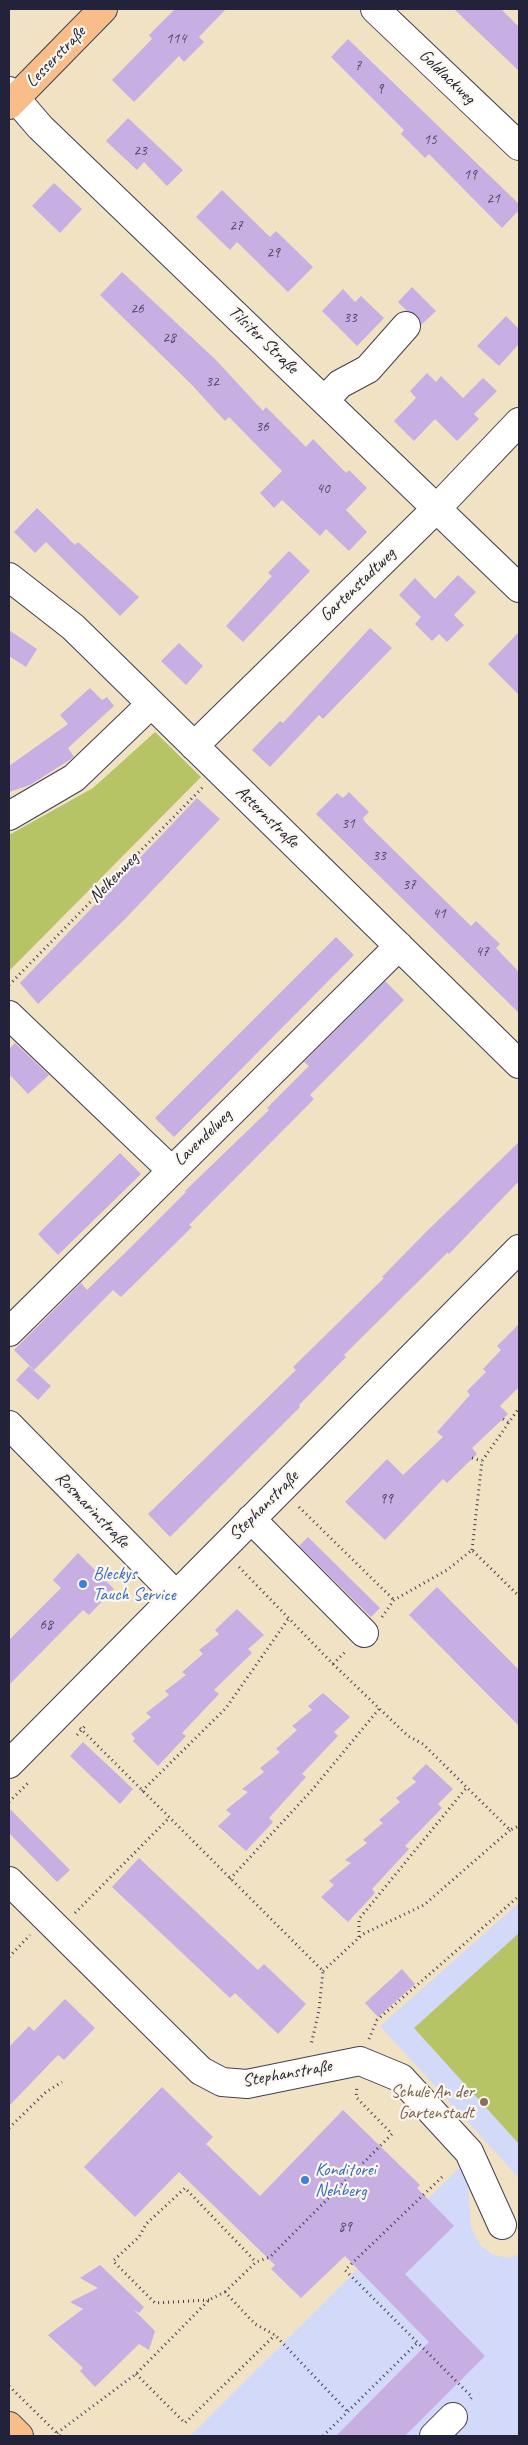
<!DOCTYPE html>
<meta charset="utf-8">
<style>
body{margin:0}
#map{position:relative;width:528px;height:2445px;overflow:hidden;background:#f1e2c4;font-family:Caveat,sans-serif}
canvas{display:block}
.frame{position:absolute;inset:0;border:10px solid #22223b;pointer-events:none}
</style>
<div id="map">
<canvas width="528" height="2445"></canvas>
<div class="frame"></div>
</div>
<script>
const g = document.querySelector('canvas').getContext('2d');
g.lineJoin = 'round';
function fill(path, color) {
  g.fillStyle = color;
  g.fill(path, 'evenodd');
}
function shape(rows) {
  const path = new Path2D();
  for (const r of rows) {
    path.moveTo(r[0], r[1]);
    for (let i = 2; i < r.length; i += 2) path.lineTo(r[i], r[i + 1]);
  }
  return path;
}
function strokePath(path, color, width, dash) {
  g.strokeStyle = color;
  g.lineWidth = width;
  g.lineCap = dash ? 'butt' : 'round';
  g.setLineDash(dash || []);
  g.stroke(path);
}
function label(font, color, halo, rows, align = 'center') {
  g.font = font + ' Caveat,sans-serif';
  g.lineWidth = 4.5;
  g.setLineDash([]);
  g.textBaseline = 'middle';
  g.strokeStyle = halo;
  g.fillStyle = color;
  for (const [text, x, y, turn = 0] of rows) {
    g.save();
    g.translate(x, y);
    g.rotate((+turn || 0) * Math.PI / 180);
    g.textAlign = isNaN(turn) ? turn : align;
    if (halo) g.strokeText(text, 0, 0);
    g.fillText(text, 0, 0);
    g.restore();
  }
}
fill(shape([
 [519,1903,519,2178,380,2026],
 [462,2165,468,2184,471,2227,480,2245,493,2255,510,2258,519,2254,519,2436,190,2436]
]), '#d3d9f9');
fill(shape([
 [155,732,201,777,9,971,9,835,93,788],
 [519,1933,519,2144,414,2028]
]), '#b7c465');
fill(shape([
 [175,9,226,9,199,37,204,42,184,62,179,56,134,102,112,80,152,39,149,35],
 [454,9,501,9,519,27,519,71],
 [348,39,519,204,519,210,502,228,429,154,425,158,401,134,404,130,331,57],
 [128,118,183,170,167,186,144,162,137,170,106,141],
 [54,183,82,209,60,233,32,206],
 [222,190,270,237,276,231,313,267,288,292,237,242,230,250,196,217],
 [122,272,217,361,263,411,266,407,306,447,313,439,346,473,349,470,367,488,346,510,367,532,349,551,326,529,320,536,282,500,274,508,260,493,282,471,229,417,225,421,192,385,100,295],
 [412,287,436,311,421,325,417,315,407,311,398,302],
 [343,289,355,302,361,296,384,318,357,346,322,311],
 [506,316,519,329,519,344,499,366,477,346],
 [427,373,436,382,441,376,463,398,483,378,497,391,474,414,479,419,457,441,435,419,414,441,394,421,416,398,410,391],
 [37,508,75,545,78,542,139,597,120,616,46,542,35,553,14,532],
 [289,551,310,571,243,642,226,626,272,576,268,573],
 [458,575,476,592,454,615,464,625,447,642,439,634,432,641,415,624,421,617,399,595,415,578,435,599],
 [370,628,392,648,323,719,319,715,270,767,252,750,280,721,283,723],
 [9,630,37,649,26,667,9,656],
 [519,632,519,695,488,664],
 [179,643,203,666,186,685,161,661],
 [90,688,102,700,107,697,114,706,68,748,74,757,71,759,30,785,9,792,9,766,68,724,60,715],
 [349,792,369,812,363,818,365,822,471,926,476,921,500,944,496,948,519,972,519,1013,316,814,337,793,343,798],
 [197,798,220,819,126,918,38,1004,20,983],
 [336,937,354,955,174,1137,155,1118],
 [385,981,404,1000,310,1095,314,1099,189,1225,192,1227,121,1297,113,1290,34,1370,14,1350,81,1283,87,1290,129,1249,186,1192,185,1191,269,1110,267,1108,309,1066,304,1062],
 [15,1043,49,1075,28,1094,9,1074,9,1049],
 [519,1142,519,1181,449,1254,448,1252,344,1355,346,1357,299,1405,300,1407,170,1537,148,1514,296,1370,293,1367,384,1278,382,1277,427,1231],
 [120,1153,141,1174,58,1255,38,1234],
 [519,1324,519,1387,500,1406,508,1414,472,1448,477,1454,447,1483,443,1479,385,1540,345,1502,387,1459,403,1475,443,1437,437,1432,470,1395,467,1391,486,1372,483,1369,501,1350,497,1346],
 [29,1366,51,1386,38,1400,16,1380],
 [308,1537,380,1608,371,1617,299,1546],
 [78,1553,114,1589,89,1615,83,1610,9,1685,9,1640,61,1588,53,1580],
 [437,1587,519,1670,519,1726,409,1615],
 [237,1609,264,1635,248,1649,252,1653,214,1690,219,1694,182,1733,186,1736,158,1766,133,1741,135,1738,131,1734,151,1717,146,1713,169,1695,165,1691,186,1675,182,1672,203,1654,199,1650,219,1634,215,1630],
 [323,1693,350,1717,334,1732,338,1736,302,1774,306,1777,269,1818,273,1822,246,1851,218,1826,231,1814,226,1810,248,1792,242,1789,264,1772,260,1768,280,1752,276,1749,297,1730,292,1726,312,1710,308,1706],
 [83,1742,133,1789,120,1804,70,1756],
 [426,1764,453,1789,438,1804,442,1808,405,1846,409,1849,372,1889,375,1893,348,1922,321,1897,334,1885,329,1881,351,1863,345,1860,367,1843,363,1840,383,1823,379,1820,400,1802,396,1798,416,1782,412,1778],
 [9,1808,70,1870,57,1882,9,1833],
 [139,1858,258,1970,264,1964,306,2004,278,2034,235,1993,230,1998,112,1887],
 [402,1969,415,1984,378,2017,365,2003],
 [65,1999,95,2028,64,2060,58,2055,9,2106,9,2047,29,2026,34,2031],
 [162,2087,213,2137,206,2144,260,2196,343,2110,420,2185,417,2188,454,2226,405,2274,485,2356,405,2436,336,2436,429,2342,345,2256,301,2298,271,2269,275,2265,179,2172,135,2217,84,2167],
 [100,2265,144,2307,139,2313,133,2309,155,2331,149,2350,139,2344,95,2387,80,2371,83,2368,48,2335,83,2309,70,2302,98,2288,80,2278]
]), '#c7aee3');
const minor = shape([
 [375,9,519,146],
 [9,91,40,127,519,588],
 [325,400,340,384,368,369,406,326],
 [9,577,73,627,519,1064],
 [194,746,437,508,519,422],
 [9,816,74,778,151,704],
 [9,1015,171,1170],
 [9,1332,399,946],
 [9,1425,176,1595],
 [251,1519,364,1633],
 [9,1764,519,1249],
 [9,1881,201,2071,222,2082,247,2084,360,2061,401,2078,469,2152,502,2225],
 [434,2436,453,2417]
]);
const major = shape([
 [9,105,103,9],
 [9,2426,19,2436]
]);
strokePath(minor, '#413f50', 30);
strokePath(major, '#413f50', 30);
strokePath(shape([
 [9,985,203,787],
 [503,1419,509,1423],
 [472,1458,482,1461],
 [299,1507,394,1600],
 [472,1550,482,1461,519,1408],
 [239,1567,333,1664,408,1736,423,1744,510,1830,519,1826],
 [382,1617,394,1600,447,1570,472,1550,519,1596],
 [333,1664,347,1650],
 [80,1728,323,1971,319,2010,311,2045],
 [77,1735,86,1725],
 [142,1791,226,1708,289,1618],
 [9,1802,28,1783],
 [230,1879,312,1790,379,1709],
 [75,1913,169,1818],
 [359,1937,359,1919,467,1787],
 [9,1957,30,1935],
 [323,1971,363,1934,424,1905,510,1830],
 [369,2039,377,2020,519,1896],
 [9,2128,46,2092,62,2082],
 [442,2177,345,2270,472,2397,469,2401],
 [225,2292,256,2262,270,2257,392,2134,356,2097,357,2086],
 [209,2300,155,2303,113,2261,139,2237,146,2224,185,2188,256,2262],
 [136,2374,185,2423,275,2335],
 [9,2386,60,2436],
 [57,2433,136,2374,209,2300,225,2292,255,2324,275,2335,348,2412],
 [323,2436,418,2342]
]), '#413f50', 3, [1, 4]);
strokePath(minor, '#fff', 28);
strokePath(major, '#f8bd89', 28);
for (const [x, y, r, color] of [
 [83,1584,5,"#3f7fe0"],
 [484,2102,5,"#8d6e63"],
 [305,2180,5,"#3f7fe0"]
]) {
  const dot = new Path2D();
  dot.arc(x, y, r, 0, 2 * Math.PI);
  g.fillStyle = color;
  g.fill(dot);
  strokePath(dot, '#fbf7ec', 2);
}
label('15px', '#4b4565', null, [
 ["114",176,39],
 ["7",358,66],
 ["9",380,89],
 ["15",430,140],
 ["23",140,151],
 ["19",470,175],
 ["21",493,199],
 ["27",236,226],
 ["29",273,253],
 ["26",137,309],
 ["33",350,318],
 ["28",169,338],
 ["32",212,382],
 ["36",262,427],
 ["40",323,489],
 ["31",348,824],
 ["33",379,856],
 ["37",409,885],
 ["41",439,914],
 ["47",482,952],
 ["99",386,1499],
 ["68",46,1625],
 ["89",345,2227]
]);
label('18px', '#22223b', '#fbf7ec', [
 ["Lesserstraße",56,57,-46],
 ["Goldlackweg",447,77,44],
 ["Tilsiter Straße",263,340,44],
 ["Gartenstadtweg",358,585,-44],
 ["Asternstraße",267,817,44],
 ["Nelkenweg",114,878,-46],
 ["Lavendelweg",203,1138,-44],
 ["Stephanstraße",264,1506,-45],
 ["Rosmarinstraße",92,1510,46],
 ["Stephanstraße",287,2074,-10]
]);
label('18px', '#366cbe', '#fbf7ec', [
 ["Bleckys",93,1574],
 ["Tauch Service",93,1595],
 ["Konditorei",315,2170],
 ["Nehberg",315,2191]
], 'left');
label('18px', '#785e54', '#fbf7ec', [
 ["Schule An der",474,2092],
 ["Gartenstadt",474,2113]
], 'right');
</script>
